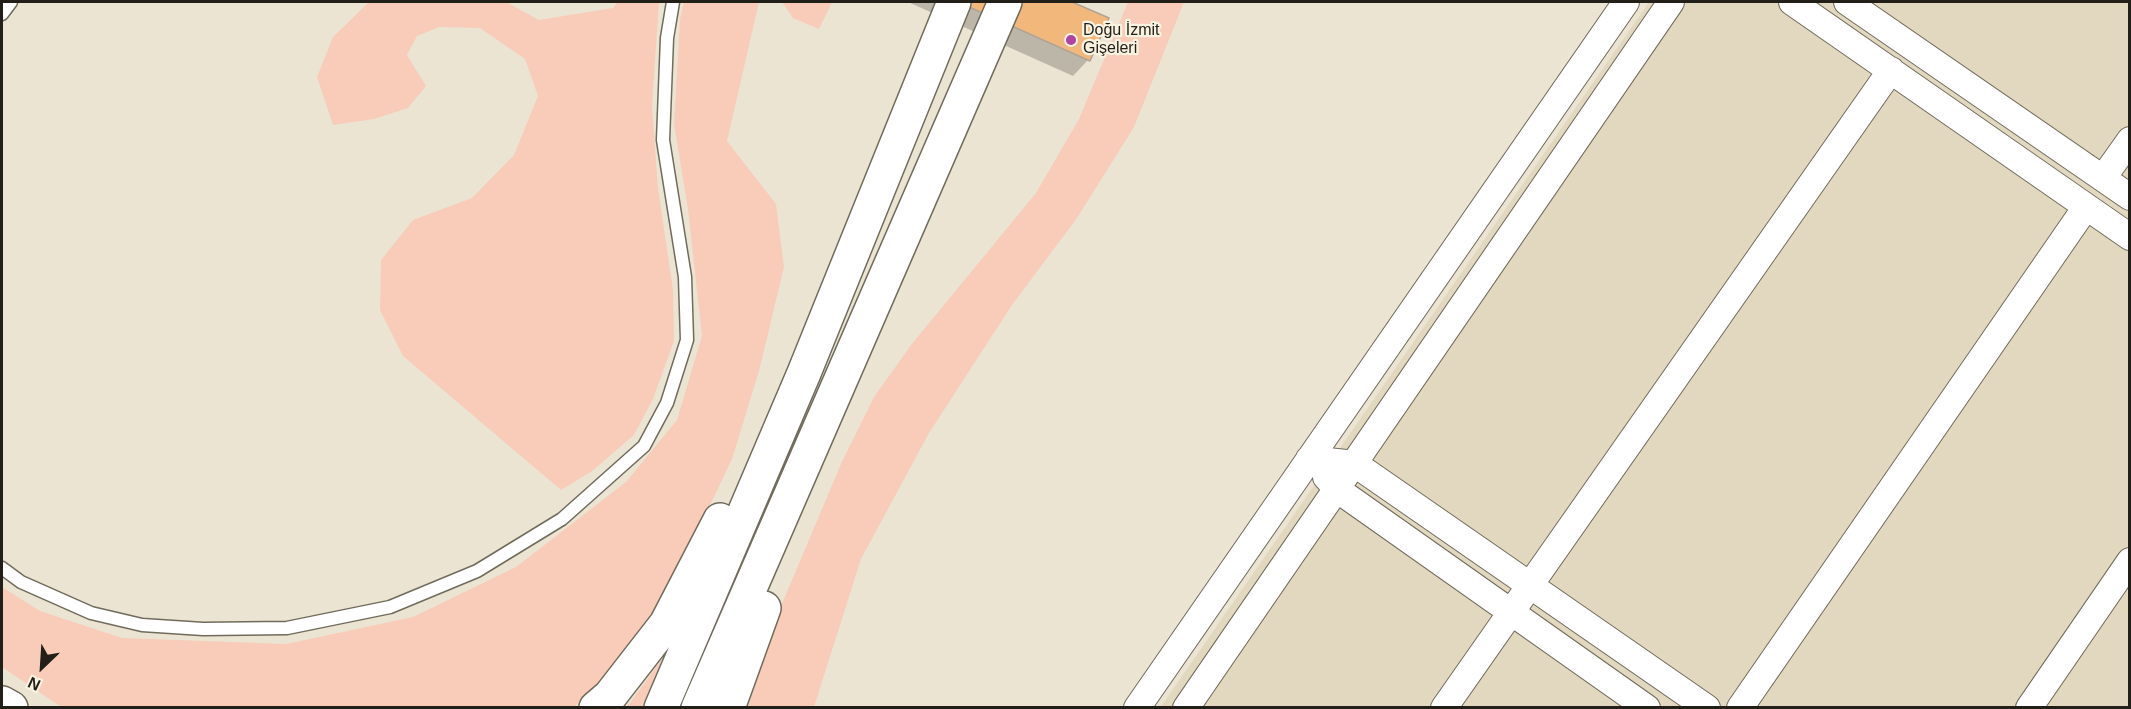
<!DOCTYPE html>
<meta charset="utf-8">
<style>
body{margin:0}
#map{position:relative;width:2131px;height:709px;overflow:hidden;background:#ebe4d3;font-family:Helvetica,sans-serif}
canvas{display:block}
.frame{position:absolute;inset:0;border:3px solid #221f19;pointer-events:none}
.north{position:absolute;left:12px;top:637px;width:60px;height:60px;-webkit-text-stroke:4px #f8f2e0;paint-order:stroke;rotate:205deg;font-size:16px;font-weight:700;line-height:24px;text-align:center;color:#221f19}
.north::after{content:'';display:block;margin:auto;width:21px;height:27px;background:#221f19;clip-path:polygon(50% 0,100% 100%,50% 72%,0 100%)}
</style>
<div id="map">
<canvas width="2131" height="709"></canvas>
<div class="frame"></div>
<div class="north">N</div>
</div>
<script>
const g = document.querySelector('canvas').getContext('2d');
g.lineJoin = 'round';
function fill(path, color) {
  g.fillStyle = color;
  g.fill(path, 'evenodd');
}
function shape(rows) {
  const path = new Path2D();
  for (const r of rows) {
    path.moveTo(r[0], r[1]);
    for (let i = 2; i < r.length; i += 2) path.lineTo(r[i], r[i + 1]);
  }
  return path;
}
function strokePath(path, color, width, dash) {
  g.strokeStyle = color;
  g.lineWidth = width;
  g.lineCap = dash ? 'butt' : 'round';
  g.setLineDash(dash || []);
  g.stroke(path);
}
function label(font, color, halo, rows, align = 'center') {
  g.font = font + ' Helvetica,sans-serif';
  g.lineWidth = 4.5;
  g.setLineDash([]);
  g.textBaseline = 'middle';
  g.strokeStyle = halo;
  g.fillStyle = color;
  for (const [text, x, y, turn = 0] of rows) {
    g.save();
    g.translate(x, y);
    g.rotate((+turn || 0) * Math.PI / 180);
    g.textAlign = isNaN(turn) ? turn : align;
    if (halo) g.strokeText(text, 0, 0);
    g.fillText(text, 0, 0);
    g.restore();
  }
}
fill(shape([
 [1649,2,2129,2,2129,707,1160,708]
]), '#e2d8c0');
fill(shape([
 [369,2,506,2,539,20,613,8,618,2,659,2,652,106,658,188,673,290,674,341,653,399,634,435,592,471,561,490,403,356,380,310,381,260,413,220,472,198,514,155,538,96,525,59,480,28,439,27,417,36,407,55,426,86,408,108,374,119,333,125,317,77,333,37],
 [684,2,759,2,727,141,776,204,784,267,759,371,732,459,676,577,610,676,574,707,61,707,2,667,2,587,40,611,122,638,286,644,413,617,516,567,626,482,677,420,702,336,688,209,674,124,680,19],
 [782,2,832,2,819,29,793,18],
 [1128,2,1184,2,1134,127,1077,218,1012,305,929,433,861,559,814,707,748,708,773,625,841,464,874,397,911,345,1036,193,1079,119],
 [662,659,642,707,625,707,630,703]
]), '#f8ccb9');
fill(shape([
 [908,2,1068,2,1107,19,1088,60,1073,76]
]), '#0003');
const building = shape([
 [958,2,1072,2,1109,18,1090,61,958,2]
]);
fill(building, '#f2b87b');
strokePath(building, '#b0a396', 1.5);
const lane = shape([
 [2,14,11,2],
 [2,568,21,582,91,613,142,625,203,629,287,628,390,607,477,571,562,519,644,446,667,403,687,340,685,277,663,140,667,38,673,2]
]);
const street = shape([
 [1792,2,2130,237],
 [1847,2,2130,197],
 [2103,178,2130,140],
 [1309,459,1355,464,1707,708],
 [1326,477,1338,490,1647,708],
 [1137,708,1626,2],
 [1186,708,1671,2],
 [1444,708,1891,70],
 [1740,708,2086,207],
 [2029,708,2130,561]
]);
const highway = shape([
 [2,703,11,708],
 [596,708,610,696,666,624,720,520],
 [661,708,804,373,954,2],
 [698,708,1005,2],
 [728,708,764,608]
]);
strokePath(lane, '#706b5b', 15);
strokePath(street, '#706b5b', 28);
strokePath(highway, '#706b5b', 36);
strokePath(lane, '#fff', 12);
strokePath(street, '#fff', 26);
strokePath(highway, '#fff', 33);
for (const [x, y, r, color] of [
 [1071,40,6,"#b043a2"]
]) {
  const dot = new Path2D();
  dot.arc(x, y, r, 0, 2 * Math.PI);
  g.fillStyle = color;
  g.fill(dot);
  strokePath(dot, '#f8f2e0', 2);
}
label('16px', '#221f19', '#f8f2e0', [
 ["Doğu İzmit",1083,31],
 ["Gişeleri",1083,49]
], 'left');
</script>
